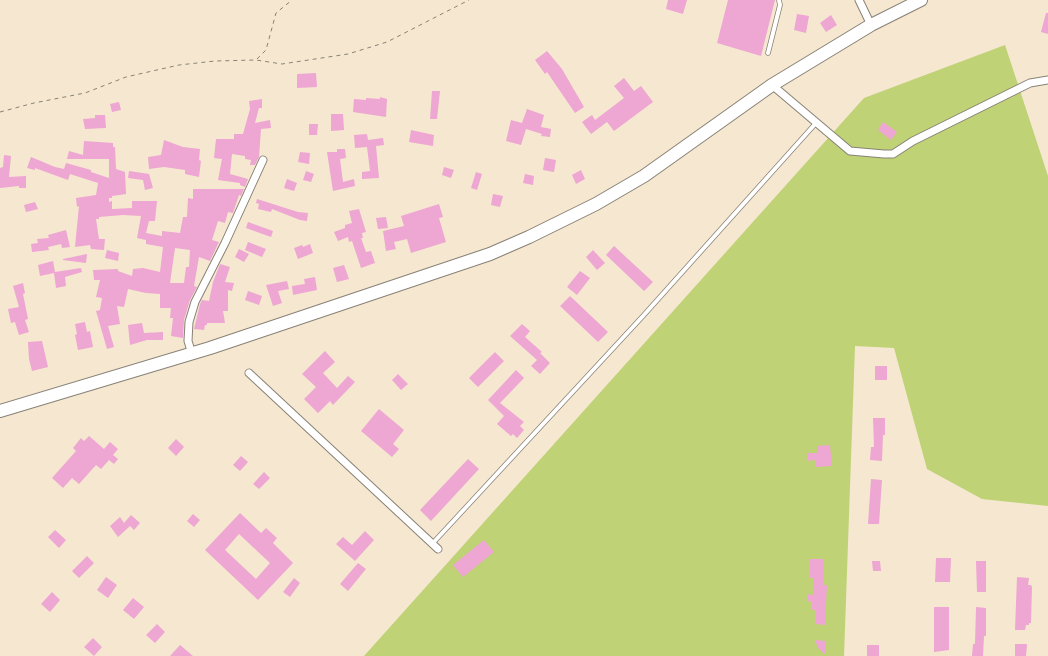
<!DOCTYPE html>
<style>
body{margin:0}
canvas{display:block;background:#f5e7d0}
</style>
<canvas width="1048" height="656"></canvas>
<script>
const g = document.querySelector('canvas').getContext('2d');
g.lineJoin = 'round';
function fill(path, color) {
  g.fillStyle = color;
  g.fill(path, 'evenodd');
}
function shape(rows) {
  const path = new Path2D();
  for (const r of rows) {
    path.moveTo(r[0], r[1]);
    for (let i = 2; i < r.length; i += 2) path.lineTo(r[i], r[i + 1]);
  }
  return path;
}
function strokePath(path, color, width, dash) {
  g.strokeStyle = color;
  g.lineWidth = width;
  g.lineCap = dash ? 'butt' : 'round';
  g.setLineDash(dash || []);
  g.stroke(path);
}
fill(shape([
 [1005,45,1048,176,1048,506,982,499,927,469,894,348,855,346,844,656,364,656,864,98]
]), '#bfd275');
fill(shape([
 [668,0,687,0,683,14,666,9],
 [728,0,775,0,761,56,717,43],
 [1046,13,1048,13,1048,34,1041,32],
 [797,14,809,16,806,33,794,30],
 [831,15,837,25,826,32,820,23],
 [547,51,562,69,584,107,575,113,547,72,545,74,535,60],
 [316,73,317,87,297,88,297,74],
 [624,78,634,91,641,86,653,102,614,131,607,122,591,134,582,122,592,115,595,120,624,98,614,86],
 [432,91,440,91,437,119,430,119],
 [380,97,387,99,386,117,353,112,354,99,366,100,366,98,380,99],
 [262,99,262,108,259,108,255,123,270,120,271,128,261,129,259,157,255,165,250,165,251,160,245,159,245,156,232,154,230,174,248,179,245,187,240,185,240,183,218,180,222,159,214,158,216,139,234,139,234,134,243,134,250,109,249,101],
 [119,102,121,110,112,112,110,104],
 [527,109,544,115,541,127,551,129,550,137,541,136,542,134,526,129,521,145,506,141,511,120,522,123],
 [331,114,343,114,344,130,331,131],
 [95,115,105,115,106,128,85,129,83,119,95,118],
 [883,122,897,132,891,140,878,130],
 [309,124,318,124,317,135,309,135],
 [411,130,434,135,433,146,409,142],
 [367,134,368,140,383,138,384,145,376,146,379,178,362,179,362,172,370,171,367,147,355,148,354,135],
 [164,140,183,147,200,149,199,160,201,161,199,177,185,174,185,170,164,167,149,169,148,157,161,155],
 [84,141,113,143,113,147,115,147,116,169,125,172,126,194,112,196,112,198,109,198,109,202,112,201,112,209,132,208,132,201,157,201,155,221,149,221,146,233,162,236,162,231,180,233,183,217,187,217,188,198,193,199,193,189,244,189,241,196,239,195,233,213,228,212,225,223,218,221,212,240,219,242,210,261,199,257,194,286,197,287,190,300,184,320,183,338,171,336,173,318,170,318,171,308,160,308,160,294,146,293,128,289,124,307,117,306,120,324,108,326,114,347,107,349,96,311,100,310,102,298,96,297,100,280,94,280,93,270,118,269,118,271,132,276,133,269,143,268,160,272,163,247,146,244,146,240,137,238,141,216,123,215,99,217,99,219,96,219,99,239,105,239,104,250,91,249,90,245,75,247,79,206,77,207,76,198,96,195,98,183,70,174,68,180,35,168,35,170,27,168,31,157,55,167,64,169,66,163,91,170,91,172,109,178,109,159,67,159,69,151,83,155],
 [175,248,190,250,189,267,186,267,184,283,170,283],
 [337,149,345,149,346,158,340,159,343,182,354,179,355,186,333,191,327,152,337,152],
 [300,152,310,153,309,164,298,162],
 [4,155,11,156,9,177,26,176,26,188,19,188,19,186,0,188,0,168,3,167],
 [545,158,556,160,554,172,543,170],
 [444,167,454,170,451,178,442,175],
 [581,170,585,179,576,184,572,175],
 [129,171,149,174,153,188,145,190,143,180,128,178],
 [306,171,314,174,311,182,303,180],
 [476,172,482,174,477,190,471,188],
 [525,174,534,176,533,185,523,183],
 [287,179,297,183,294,191,284,188],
 [493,194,503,196,500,207,491,205],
 [257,199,298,212,308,213,307,221,300,220,272,209,271,212,258,209,259,204,256,203],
 [35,202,38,209,26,212,24,205],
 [439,204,443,217,439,218,446,242,411,253,407,239,394,242,396,249,386,251,383,231,404,226,401,216],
 [359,209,366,232,362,233,363,238,361,238,366,252,371,251,375,263,361,268,352,241,349,242,348,237,338,241,334,232,345,228,345,225,352,223,349,211],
 [386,217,388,228,378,229,376,218],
 [248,222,273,231,271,237,246,228],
 [66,230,70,247,62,248,61,244,48,247,49,250,32,252,31,244,38,243,37,239,49,238,48,235],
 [248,242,266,249,262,257,245,250],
 [310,244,313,253,298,259,294,248,302,245,303,247],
 [614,246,653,282,644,291,606,255],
 [239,249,249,254,244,262,235,257],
 [107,250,119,253,118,261,105,258],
 [593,250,605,263,597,270,586,257],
 [87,254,86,263,63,260,63,259],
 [53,261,55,272,81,268,82,272,65,277,66,286,56,288,54,273,40,276,38,265],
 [220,264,230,267,225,282,234,283,232,291,228,290,228,311,223,311,225,323,207,323,207,325,205,325,204,330,194,329,200,304,202,300,209,301,213,282],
 [344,265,349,279,337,282,333,268],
 [580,271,590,278,577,295,567,287],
 [315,277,317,290,293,295,292,286,305,284,304,279],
 [287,281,289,289,278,291,282,303,273,306,266,285],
 [23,283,25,293,23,294,28,319,25,320,29,332,19,335,15,322,11,323,8,309,19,307,13,286],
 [248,291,262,296,259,305,245,300],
 [570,296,608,332,598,342,560,306],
 [85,322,87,332,90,331,93,347,78,350,75,335,77,334,75,324],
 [142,323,144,333,163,332,163,340,147,340,130,345,128,325],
 [522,324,530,331,525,337,542,352,540,353,550,363,540,374,531,366,537,360,510,336],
 [42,341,48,367,32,371,29,359,28,342],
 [325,351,335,362,323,373,337,388,348,376,355,382,333,405,330,401,318,413,304,399,316,387,302,374],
 [495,352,504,361,478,387,469,378],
 [875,366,887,366,887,380,875,380],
 [516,370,524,378,500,403,524,422,520,426,524,430,517,438,513,434,511,436,497,424,504,416,488,400],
 [398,374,408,384,401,390,392,380],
 [379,409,404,430,393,444,399,449,392,457,361,431],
 [873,418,885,418,885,435,883,435,882,461,870,460,871,447,874,447],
 [89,436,104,449,110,442,118,449,113,455,118,459,114,464,109,460,101,469,96,465,79,484,72,478,63,488,52,478,76,451,73,448,81,438,84,441],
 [176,439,184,447,176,456,168,448],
 [830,445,832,466,816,467,815,460,808,461,808,453,817,453,817,446],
 [241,456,248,462,240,471,233,465],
 [468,459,479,469,431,521,420,510],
 [264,472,270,478,259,489,253,484],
 [871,479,882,480,879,524,868,524],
 [240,513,261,533,266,528,277,538,273,543,293,563,258,600,205,550],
 [239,534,270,563,256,579,225,550],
 [193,514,200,520,194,527,187,521],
 [131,515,140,523,134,530,130,526,118,537,110,526,120,517,124,523],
 [55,530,66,540,59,548,48,537],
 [365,531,374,540,355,561,336,544,343,537,352,545],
 [484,540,494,552,463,577,453,565],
 [87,556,94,563,79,578,72,571],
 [936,558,951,558,950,582,935,582],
 [810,559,824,559,824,585,827,585,825,625,816,624,816,610,812,610,812,602,808,601,808,594,813,595,814,578,810,578],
 [872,561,880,561,881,571,873,571],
 [976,561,986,561,986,592,977,592],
 [358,563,366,569,348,591,340,584],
 [106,577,117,585,108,598,97,590],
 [1017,577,1029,578,1028,585,1031,585,1032,587,1031,623,1029,623,1029,625,1026,625,1025,630,1015,630],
 [294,578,300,583,290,597,283,592],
 [52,592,60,600,50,612,41,604],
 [133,598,144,607,134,619,123,610],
 [934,607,949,607,949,650,934,652],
 [976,607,986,608,986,636,984,636,983,656,972,656,973,644,975,644],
 [157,624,165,632,155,643,146,635],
 [93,638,102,647,94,656,84,647],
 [815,640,826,641,826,655,818,648],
 [1015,644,1027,644,1026,656,1015,656],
 [180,645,193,656,170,656],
 [867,645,879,645,879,656,867,656]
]), '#eea6d2');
const lane = shape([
 [768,53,780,5,779,0],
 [432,544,643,316,816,123]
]);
const street = shape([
 [859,0,871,25],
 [772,85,850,151,884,154,893,154,913,141,1030,83,1048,80],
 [192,354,188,341,189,322,195,302,225,243,263,160],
 [249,373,438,549]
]);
const highway = shape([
 [0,411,210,348,490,254,529,237,596,204,644,176,772,85,871,25,921,0]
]);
strokePath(lane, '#888276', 5.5);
strokePath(street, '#888276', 9);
strokePath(highway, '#888276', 14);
strokePath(shape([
 [257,59,266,50,276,13,292,0],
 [0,112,34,103,85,93,126,77,179,65,215,61,256,60,282,64,348,54,387,42,469,0]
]), '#888276', 1, [4, 4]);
strokePath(lane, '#fff', 4);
strokePath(street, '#fff', 7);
strokePath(highway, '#fff', 12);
</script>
